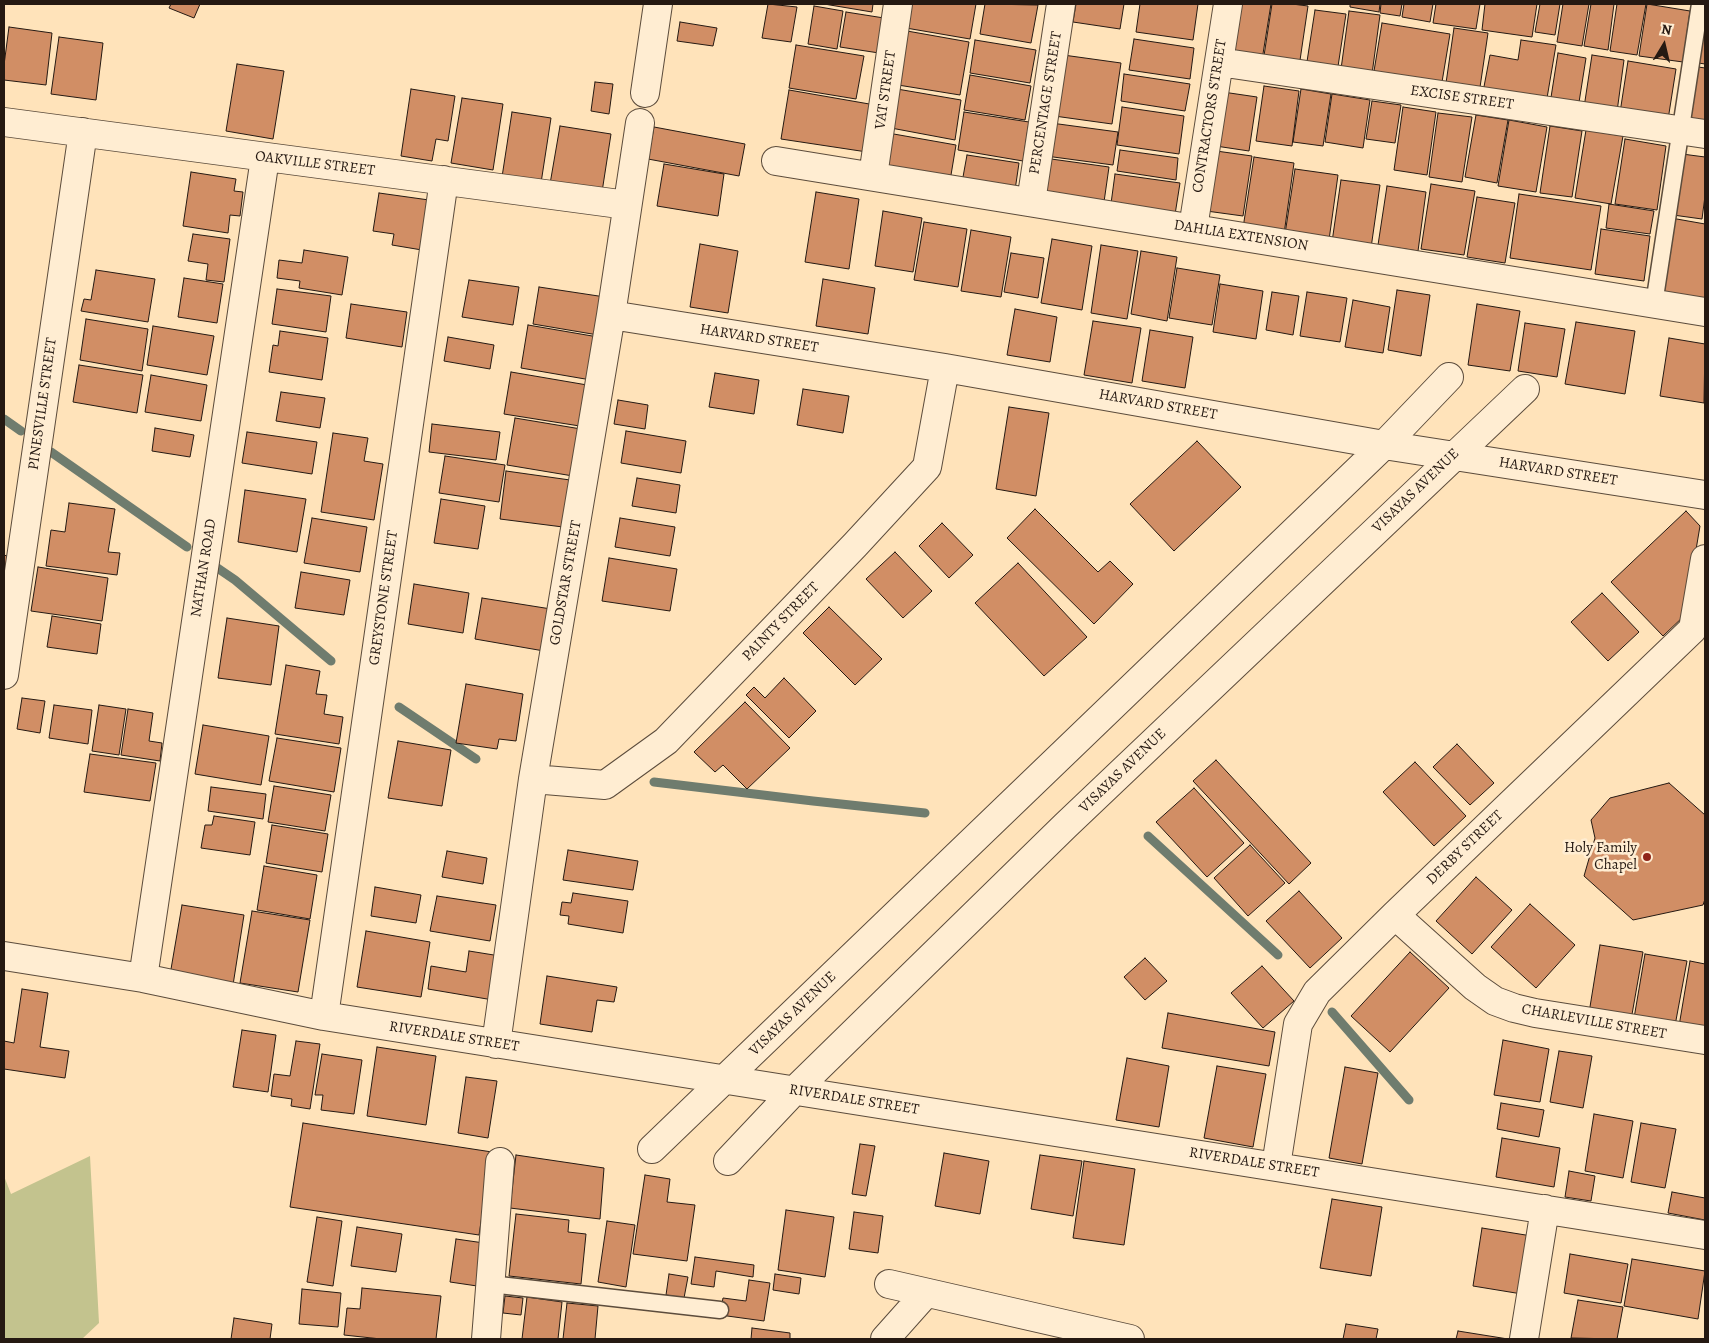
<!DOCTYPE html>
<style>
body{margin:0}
#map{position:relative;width:1709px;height:1343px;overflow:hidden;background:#ffe3ba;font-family:Alegreya,serif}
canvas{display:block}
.frame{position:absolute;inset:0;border:5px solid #251912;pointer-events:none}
.north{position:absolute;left:1639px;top:20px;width:50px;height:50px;-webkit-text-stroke:4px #ffedd2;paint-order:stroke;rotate:9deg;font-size:14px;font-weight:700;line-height:20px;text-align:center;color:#251912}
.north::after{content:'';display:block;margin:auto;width:18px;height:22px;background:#251912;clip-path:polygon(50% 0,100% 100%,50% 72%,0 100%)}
</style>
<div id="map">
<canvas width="1709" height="1343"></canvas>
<div class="frame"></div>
<div class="north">N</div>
</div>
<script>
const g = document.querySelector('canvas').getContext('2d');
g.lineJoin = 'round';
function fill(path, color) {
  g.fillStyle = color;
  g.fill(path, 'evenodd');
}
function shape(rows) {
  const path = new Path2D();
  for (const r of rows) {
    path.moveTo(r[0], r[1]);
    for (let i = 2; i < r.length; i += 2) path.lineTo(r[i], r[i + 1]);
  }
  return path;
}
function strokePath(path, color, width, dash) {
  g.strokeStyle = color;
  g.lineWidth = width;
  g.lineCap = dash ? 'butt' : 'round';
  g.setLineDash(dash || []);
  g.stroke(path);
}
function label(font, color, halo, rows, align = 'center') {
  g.font = font + ' Alegreya,serif';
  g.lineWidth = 5;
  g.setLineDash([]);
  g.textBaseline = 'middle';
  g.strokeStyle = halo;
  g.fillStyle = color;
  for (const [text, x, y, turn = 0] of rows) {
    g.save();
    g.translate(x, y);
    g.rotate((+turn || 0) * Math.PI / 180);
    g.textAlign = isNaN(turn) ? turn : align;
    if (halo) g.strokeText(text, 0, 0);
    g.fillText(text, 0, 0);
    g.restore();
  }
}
fill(shape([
 [90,1156,99,1323,82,1339,4,1339,4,1176,11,1194]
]), '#c3c38e');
strokePath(shape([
 [4,419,21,431],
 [51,452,187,547],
 [213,565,235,580,331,661],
 [399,707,476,759],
 [654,782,813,801,925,813],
 [1148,836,1278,955],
 [1332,1012,1409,1100]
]), '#6f7c6e', 9);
const building = shape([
 [171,4,200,4,194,18,169,8,171,4],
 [768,4,797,7,791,42,762,38,768,4],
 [824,4,873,4,872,12,824,4],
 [911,4,976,4,970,39,906,28,911,4],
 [985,4,1038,5,1031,43,980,34,985,4],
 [1076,4,1124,4,1120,29,1073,22,1076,4],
 [1140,4,1198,4,1193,40,1136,32,1140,4],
 [1230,4,1271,4,1262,60,1222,54,1230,4],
 [1272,4,1292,4,1308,6,1299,67,1263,62,1272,4],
 [1350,4,1380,4,1379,12,1350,7,1350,4],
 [1381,4,1402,4,1400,16,1380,13,1381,4],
 [1404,4,1433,4,1430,22,1402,17,1404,4],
 [1436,4,1480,4,1476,29,1433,23,1436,4],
 [1485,4,1537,4,1532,37,1482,30,1485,4],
 [1540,4,1560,4,1555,35,1535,32,1540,4],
 [1563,4,1589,4,1582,46,1557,42,1563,4],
 [1591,4,1614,4,1608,50,1584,46,1591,4],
 [1617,4,1646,4,1637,55,1610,51,1617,4],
 [1647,4,1690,11,1683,62,1639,56,1647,4],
 [1705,4,1705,64,1692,62,1705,4],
 [814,6,843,11,837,49,808,44,814,6],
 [1315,10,1346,14,1337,73,1306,68,1315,10],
 [1349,11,1380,15,1372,74,1341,69,1349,11],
 [846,12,884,18,879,53,840,47,846,12],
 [680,22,717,28,713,46,677,41,680,22],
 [1382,23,1450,34,1441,88,1373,77,1382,23],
 [9,27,52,33,46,85,4,80,4,65,9,27],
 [1454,28,1488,33,1479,94,1445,90,1454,28],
 [907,31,969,42,960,95,898,85,907,31],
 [59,37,103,43,96,100,51,94,59,37],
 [1134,39,1194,48,1190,79,1129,70,1134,39],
 [975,40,1036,50,1030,83,970,73,975,40],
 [1521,40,1556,45,1546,104,1483,92,1490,55,1518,60,1521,40],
 [796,45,864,56,856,99,789,88,796,45],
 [1558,53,1586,58,1577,115,1549,110,1558,53],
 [1056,54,1121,63,1112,124,1047,115,1056,54],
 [1592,55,1624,60,1616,119,1583,114,1592,55],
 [1628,61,1676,69,1667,126,1619,119,1628,61],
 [237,64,284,71,273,139,226,131,237,64],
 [1692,66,1705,68,1705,129,1682,126,1692,66],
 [1124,74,1190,84,1185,111,1121,101,1124,74],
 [970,75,1031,86,1025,120,964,110,970,75],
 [595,82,613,84,609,114,591,111,595,82],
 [1264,86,1299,91,1292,146,1256,141,1264,86],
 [411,89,455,96,448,141,436,139,432,161,401,156,411,89],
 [897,89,961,100,955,140,891,128,897,89],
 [1301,89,1331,94,1323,146,1293,142,1301,89],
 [789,90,875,105,867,152,781,139,789,90],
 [1216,91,1257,97,1249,151,1209,145,1216,91],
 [1332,94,1370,100,1363,148,1325,142,1332,94],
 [462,98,503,104,493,170,451,163,462,98],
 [1372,101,1401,105,1395,143,1366,139,1372,101],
 [1122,107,1184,116,1179,154,1117,145,1122,107],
 [1403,107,1436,112,1427,175,1394,170,1403,107],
 [512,112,551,118,541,183,502,177,512,112],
 [964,112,1029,122,1023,161,958,150,964,112],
 [1438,113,1472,117,1462,182,1429,177,1438,113],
 [1476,115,1508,120,1497,183,1465,177,1476,115],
 [1509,120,1547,127,1536,192,1498,186,1509,120],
 [1051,123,1118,132,1113,165,1046,156,1051,123],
 [560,126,611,134,602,192,550,184,560,126],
 [1550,126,1582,131,1572,197,1540,193,1550,126],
 [654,127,745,144,739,176,648,159,654,127],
 [1586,130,1623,136,1611,204,1575,198,1586,130],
 [888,133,956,145,949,187,881,176,888,133],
 [1625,139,1666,146,1657,210,1615,204,1625,139],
 [1120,150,1178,158,1176,180,1117,171,1120,150],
 [1209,150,1252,156,1243,216,1199,210,1209,150],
 [1682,154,1705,157,1705,196,1702,219,1673,215,1682,154],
 [967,155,1019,163,1014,197,961,188,967,155],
 [1254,157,1294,163,1284,234,1243,228,1254,157],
 [1044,158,1109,167,1103,209,1038,199,1044,158],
 [664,164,724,174,718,216,657,206,664,164],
 [1295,169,1338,175,1329,240,1285,234,1295,169],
 [191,172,236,179,234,191,243,192,240,216,230,215,228,233,183,226,191,172],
 [1115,174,1180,183,1174,221,1110,211,1115,174],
 [1341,180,1380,185,1371,248,1332,242,1341,180],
 [1431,184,1475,191,1464,255,1421,249,1431,184],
 [1387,186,1426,192,1418,251,1378,245,1387,186],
 [816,192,859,199,849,269,805,262,816,192],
 [379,193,429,200,422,250,392,245,394,234,373,231,379,193],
 [1519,194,1601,206,1591,270,1510,258,1519,194],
 [1477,197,1515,203,1505,263,1467,257,1477,197],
 [1609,204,1654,211,1650,234,1606,228,1609,204],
 [883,211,922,218,913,272,875,266,883,211],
 [1671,218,1705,224,1705,299,1659,292,1671,218],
 [924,222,967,229,958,287,914,280,924,222],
 [1601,229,1650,236,1644,281,1595,274,1601,229],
 [971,230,1011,237,1001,297,961,291,971,230],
 [193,234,230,239,224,282,206,280,208,264,188,261,193,234],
 [1052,239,1092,246,1082,310,1041,303,1052,239],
 [700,244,738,251,728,313,690,307,700,244],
 [1101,245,1138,251,1127,319,1091,313,1101,245],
 [304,250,348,257,342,295,299,288,300,281,277,278,279,260,302,263,304,250],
 [1141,251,1177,257,1167,321,1131,314,1141,251],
 [1011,253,1044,258,1038,298,1004,292,1011,253],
 [1177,268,1220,275,1212,325,1169,318,1177,268],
 [96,270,155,279,148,322,81,311,84,299,91,300,96,270],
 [184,278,223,284,217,323,178,317,184,278],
 [823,279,875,288,868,334,816,326,823,279],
 [469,280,519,287,513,325,462,317,469,280],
 [1220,284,1263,291,1256,339,1213,332,1220,284],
 [539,287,605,297,598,335,533,324,539,287],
 [277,289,331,296,326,332,272,324,277,289],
 [1397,290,1430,295,1421,356,1388,350,1397,290],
 [1272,292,1299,296,1293,335,1266,330,1272,292],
 [1307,292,1347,298,1340,342,1300,336,1307,292],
 [1353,300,1390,307,1383,353,1345,347,1353,300],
 [351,304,407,312,402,347,346,338,351,304],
 [1477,304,1520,311,1510,371,1468,365,1477,304],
 [1015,309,1057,317,1050,362,1007,355,1015,309],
 [86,319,148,329,142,371,80,360,86,319],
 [1093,321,1141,328,1132,383,1084,375,1093,321],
 [1576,322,1635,331,1625,394,1565,384,1576,322],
 [1525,323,1565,329,1557,377,1518,371,1525,323],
 [528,325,598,337,591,380,521,368,528,325],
 [153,326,214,336,207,375,147,365,153,326],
 [1150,330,1193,337,1185,388,1142,381,1150,330],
 [280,331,328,338,322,380,269,372,273,345,278,346,280,331],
 [448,337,494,345,490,369,444,361,448,337],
 [1669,338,1705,344,1704,403,1660,396,1669,338],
 [79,365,143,375,137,413,73,402,79,365],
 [511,372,593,386,586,427,504,414,511,372],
 [715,373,759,380,754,414,709,407,715,373],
 [151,375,207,385,201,421,145,412,151,375],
 [803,389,849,396,843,433,797,425,803,389],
 [281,392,325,398,320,428,276,421,281,392],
 [618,400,648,405,645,429,614,424,618,400],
 [1009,407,1049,413,1036,496,996,489,1009,407],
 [515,418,581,429,573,476,507,465,515,418],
 [432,424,500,432,496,460,429,452,432,424],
 [155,428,194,435,190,457,152,451,155,428],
 [626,431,686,441,681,473,621,463,626,431],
 [247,432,317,442,312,474,242,463,247,432],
 [333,433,368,438,364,461,383,464,374,520,321,512,333,433],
 [1197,441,1241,487,1174,551,1130,504,1197,441],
 [445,456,505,465,499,502,439,493,445,456],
 [506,471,570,480,563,527,500,519,506,471],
 [637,478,680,485,676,513,632,506,637,478],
 [245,490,306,499,297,552,238,542,245,490],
 [441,499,485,506,478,549,434,543,441,499],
 [69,503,115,509,108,552,120,553,117,575,46,566,51,530,65,532,69,503],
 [1035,509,1098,572,1110,561,1133,584,1094,624,1007,538,1035,509],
 [1686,511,1700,526,1685,615,1663,636,1611,582,1686,511],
 [312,518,367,527,360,572,304,563,312,518],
 [620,518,675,527,670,556,615,547,620,518],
 [942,523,973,555,949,578,919,546,942,523],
 [895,552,932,591,903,618,866,579,895,552],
 [4,555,7,556,4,581,4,555],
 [609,558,677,569,670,611,602,601,609,558],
 [1018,563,1087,637,1044,676,975,603,1018,563],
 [38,567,108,578,102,621,31,611,38,567],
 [301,572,350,580,344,615,295,608,301,572],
 [414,584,469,593,463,633,408,624,414,584],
 [1602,593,1639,632,1608,661,1571,622,1602,593],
 [482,598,551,609,544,651,475,639,482,598],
 [829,607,882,659,855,685,803,633,829,607],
 [52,616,101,624,97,654,47,647,52,616],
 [227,618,279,626,271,685,218,678,227,618],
 [286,665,320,671,316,694,327,695,324,714,343,717,339,744,275,734,286,665],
 [784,678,816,711,789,738,746,695,754,687,765,698,784,678],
 [466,684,523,694,516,741,499,739,497,749,456,743,466,684],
 [22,698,45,701,40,733,17,729,22,698],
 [745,702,790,748,747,789,723,765,715,772,694,752,745,702],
 [54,705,92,710,88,744,49,738,54,705],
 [99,705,126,709,119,755,92,751,99,705],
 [128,709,153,713,149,741,162,743,160,761,121,755,128,709],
 [203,725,269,736,261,785,195,774,203,725],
 [277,738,341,748,334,792,269,781,277,738],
 [398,741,451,750,442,806,388,798,398,741],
 [1457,744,1494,783,1470,805,1433,767,1457,744],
 [90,754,156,763,150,801,84,792,90,754],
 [1216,760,1311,863,1289,884,1193,781,1216,760],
 [1415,762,1466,816,1434,846,1383,792,1415,762],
 [1669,783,1705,815,1705,899,1703,905,1633,920,1584,876,1595,838,1591,820,1610,798,1669,783],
 [274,786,331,795,325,831,268,822,274,786],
 [211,787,266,794,263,819,208,811,211,787],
 [1194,788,1244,843,1207,877,1156,822,1194,788],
 [214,816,255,822,250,855,201,848,205,825,212,825,214,816],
 [272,825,328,834,322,872,266,863,272,825],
 [1250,845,1285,883,1248,916,1214,878,1250,845],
 [568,850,638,861,633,890,563,880,568,850],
 [447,851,487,858,483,884,442,877,447,851],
 [264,866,317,875,310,919,257,910,264,866],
 [1476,877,1512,910,1472,954,1436,921,1476,877],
 [375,887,421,895,416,923,371,916,375,887],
 [1299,891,1342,938,1310,968,1266,921,1299,891],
 [573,893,628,901,623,933,568,924,569,916,560,915,562,902,571,903,573,893],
 [437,896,496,905,490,941,430,931,437,896],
 [1530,904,1575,945,1536,988,1491,947,1530,904],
 [182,905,244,915,233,985,170,975,182,905],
 [252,911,310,920,298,992,240,983,252,911],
 [366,931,430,942,421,997,357,987,366,931],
 [1600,945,1643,952,1631,1020,1589,1013,1600,945],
 [469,951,500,956,493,1000,428,989,431,966,466,972,469,951],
 [1410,952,1449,988,1390,1052,1351,1016,1410,952],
 [1645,954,1687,961,1674,1031,1633,1024,1645,954],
 [1145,958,1167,981,1145,1000,1124,977,1145,958],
 [1690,961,1705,964,1705,1036,1678,1032,1690,961],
 [1262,966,1294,1001,1263,1028,1231,993,1262,966],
 [547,976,617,987,614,1002,597,1000,592,1032,540,1024,547,976],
 [22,989,48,993,40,1047,69,1051,65,1078,4,1069,4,1041,14,1043,22,989],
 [1168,1013,1275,1032,1269,1066,1162,1048,1168,1013],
 [242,1030,276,1035,268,1092,233,1087,242,1030],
 [1503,1040,1549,1049,1540,1102,1494,1095,1503,1040],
 [296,1041,320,1044,310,1109,291,1106,292,1099,271,1096,274,1074,290,1076,296,1041],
 [377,1047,436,1056,426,1125,367,1116,377,1047],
 [1559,1051,1592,1056,1583,1108,1550,1102,1559,1051],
 [322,1054,362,1060,354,1114,321,1110,323,1095,315,1095,322,1054],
 [1127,1058,1169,1066,1159,1127,1116,1120,1127,1058],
 [1217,1066,1266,1074,1253,1147,1204,1138,1217,1066],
 [1345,1067,1378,1073,1362,1164,1329,1158,1345,1067],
 [466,1077,497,1081,488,1138,458,1133,466,1077],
 [1501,1103,1544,1110,1539,1137,1497,1129,1501,1103],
 [1594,1114,1633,1121,1623,1178,1585,1171,1594,1114],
 [303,1123,492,1152,479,1235,290,1207,303,1123],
 [1641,1123,1676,1129,1665,1188,1631,1182,1641,1123],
 [1502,1138,1560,1148,1554,1187,1496,1177,1502,1138],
 [860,1144,875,1146,866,1196,852,1194,860,1144],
 [944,1153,989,1161,980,1214,935,1206,944,1153],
 [516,1155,604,1168,600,1219,510,1208,516,1155],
 [1040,1155,1082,1161,1073,1216,1031,1209,1040,1155],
 [1084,1161,1135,1169,1124,1245,1073,1238,1084,1161],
 [1569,1171,1595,1176,1591,1201,1565,1197,1569,1171],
 [645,1175,670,1179,667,1202,695,1205,687,1261,633,1254,645,1175],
 [1672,1192,1705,1198,1705,1220,1668,1213,1672,1192],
 [1332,1199,1382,1207,1371,1276,1320,1268,1332,1199],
 [786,1210,834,1217,825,1277,778,1270,786,1210],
 [854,1212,883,1216,878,1253,849,1249,854,1212],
 [516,1214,569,1220,568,1232,586,1234,581,1284,509,1276,516,1214],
 [317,1217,342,1221,333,1286,307,1282,317,1217],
 [607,1221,635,1225,626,1287,598,1282,607,1221],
 [357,1227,402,1234,396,1272,351,1266,357,1227],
 [1482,1228,1538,1237,1528,1295,1473,1286,1482,1228],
 [456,1239,491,1244,484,1287,450,1282,456,1239],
 [1570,1254,1628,1264,1621,1303,1564,1293,1570,1254],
 [695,1257,754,1265,753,1277,716,1271,714,1287,691,1284,695,1257],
 [1632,1259,1705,1271,1698,1319,1624,1306,1632,1259],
 [669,1274,688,1277,684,1298,666,1295,669,1274],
 [775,1274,801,1278,799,1294,773,1290,775,1274],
 [749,1280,770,1283,764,1321,720,1315,723,1298,746,1301,749,1280],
 [362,1288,441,1296,436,1339,381,1339,344,1335,347,1308,360,1309,362,1288],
 [302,1289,341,1293,338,1327,299,1324,302,1289],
 [505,1296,523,1298,521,1315,503,1313,505,1296],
 [527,1297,562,1302,558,1339,522,1339,527,1297],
 [1578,1300,1623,1307,1617,1339,1571,1338,1578,1300],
 [567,1303,598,1306,595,1339,563,1339,567,1303],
 [234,1318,272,1324,270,1339,231,1339,234,1318],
 [1346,1324,1378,1329,1376,1339,1343,1339,1346,1324],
 [752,1328,790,1333,790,1339,751,1339,752,1328],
 [1458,1331,1508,1339,1456,1339,1458,1331]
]);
fill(building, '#d18e65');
strokePath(building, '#251912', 1);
const service = shape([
 [1654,304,1700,4],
 [490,1284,720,1310]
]);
const minor = shape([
 [1219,62,1705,134],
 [645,93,658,4],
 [4,122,627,205],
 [776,161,1705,312],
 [873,176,898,4],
 [1031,202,1061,4],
 [1193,228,1228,4],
 [611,315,945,368,1384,445,1705,495],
 [4,675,83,132],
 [533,779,605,785,666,741,855,545,927,467,945,368],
 [1395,915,1475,987,1495,1001,1514,1008,1535,1013,1705,1040],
 [4,956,143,978,324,1016,1705,1235],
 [143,978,265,158],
 [324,1016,444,180],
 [496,1044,533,779,611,315,640,123],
 [652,1149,1384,445,1449,377],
 [728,1161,794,1091,1065,826,1525,389],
 [1276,1166,1298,1024,1317,992,1395,915,1693,629,1705,559],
 [889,1284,1130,1339],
 [486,1339,500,1162],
 [885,1339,926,1293],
 [1524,1339,1545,1209]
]);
strokePath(service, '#5c4c3c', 19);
strokePath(minor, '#5c4c3c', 30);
strokePath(service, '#ffedd2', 16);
strokePath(minor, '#ffedd2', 28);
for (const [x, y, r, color] of [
 [1647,857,5,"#8f2418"]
]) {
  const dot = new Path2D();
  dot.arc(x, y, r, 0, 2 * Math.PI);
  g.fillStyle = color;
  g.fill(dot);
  strokePath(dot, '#ffedd2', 2);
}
label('15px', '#251912', '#ffedd2', [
 ["VAT STREET",886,90,-82],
 ["EXCISE STREET",1462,98,8],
 ["PERCENTAGE STREET",1046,103,-81],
 ["CONTRACTORS STREET",1210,116,-81],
 ["OAKVILLE STREET",315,164,7],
 ["DAHLIA EXTENSION",1241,236,9],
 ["HARVARD STREET",759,339,9],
 ["PINESVILLE STREET",43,404,-82],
 ["HARVARD STREET",1158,405,10],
 ["HARVARD STREET",1558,472,9],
 ["VISAYAS AVENUE",1416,491,-44],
 ["NATHAN ROAD",204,568,-81],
 ["GOLDSTAR STREET",566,583,-80],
 ["GREYSTONE STREET",384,598,-82],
 ["PAINTY STREET",781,622,-46],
 ["VISAYAS AVENUE",1123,771,-44],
 ["DERBY STREET",1465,848,-44],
 ["VISAYAS AVENUE",793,1014,-44],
 ["CHARLEVILLE STREET",1594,1022,10],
 ["RIVERDALE STREET",454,1037,9],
 ["RIVERDALE STREET",854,1100,9],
 ["RIVERDALE STREET",1254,1163,9]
]);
label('15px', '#251912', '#ffedd2', [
 ["Holy Family",1637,848],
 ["Chapel",1637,865]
], 'right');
</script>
